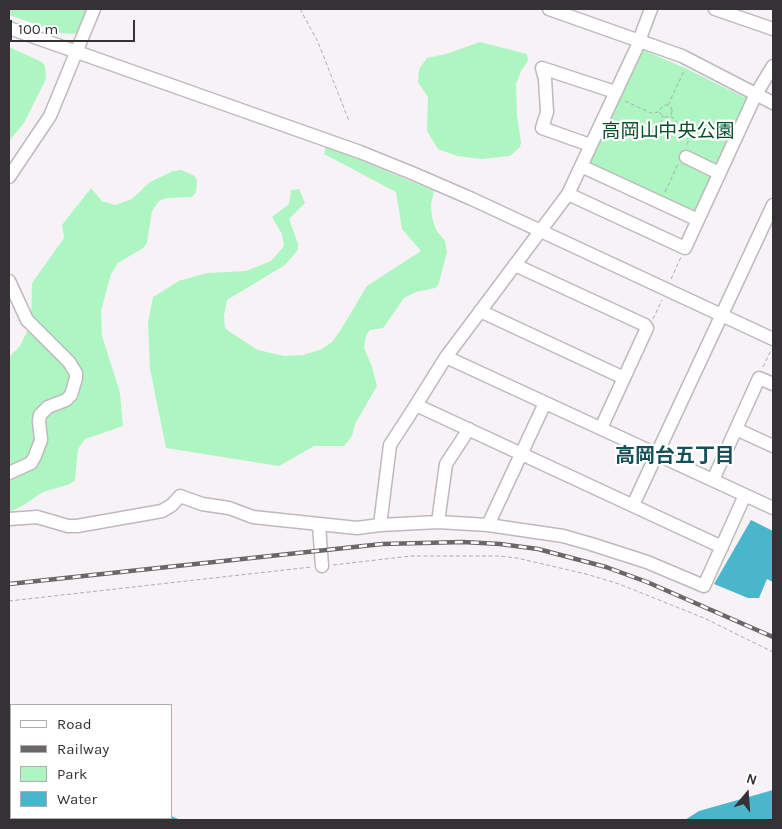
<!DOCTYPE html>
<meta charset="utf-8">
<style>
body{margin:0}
#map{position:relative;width:782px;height:829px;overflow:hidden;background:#f7f2f6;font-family:Karla,sans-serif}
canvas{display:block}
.frame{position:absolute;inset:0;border:10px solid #343234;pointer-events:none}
.legend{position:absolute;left:10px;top:704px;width:162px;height:115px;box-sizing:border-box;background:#fff;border:1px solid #aeadae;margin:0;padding:6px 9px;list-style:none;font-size:15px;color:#343234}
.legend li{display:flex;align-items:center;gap:10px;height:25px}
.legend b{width:25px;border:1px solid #aeadae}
.north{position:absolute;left:722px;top:769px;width:50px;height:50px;-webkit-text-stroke:4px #fff;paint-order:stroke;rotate:18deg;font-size:14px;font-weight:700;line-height:20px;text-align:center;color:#343234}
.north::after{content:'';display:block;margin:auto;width:18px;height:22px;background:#343234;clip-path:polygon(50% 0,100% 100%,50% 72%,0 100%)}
.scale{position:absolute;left:10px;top:20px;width:125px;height:22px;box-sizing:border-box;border:2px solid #343234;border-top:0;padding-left:6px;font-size:15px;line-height:18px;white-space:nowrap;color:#343234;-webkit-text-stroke:4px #fff;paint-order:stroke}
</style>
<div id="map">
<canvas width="782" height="829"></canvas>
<div class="frame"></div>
<ul class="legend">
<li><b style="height:6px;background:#fff"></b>Road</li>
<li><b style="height:6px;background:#6a6769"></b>Railway</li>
<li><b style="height:14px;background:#adf6c1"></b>Park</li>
<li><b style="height:14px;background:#4ab6cb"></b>Water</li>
</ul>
<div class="north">N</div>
<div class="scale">100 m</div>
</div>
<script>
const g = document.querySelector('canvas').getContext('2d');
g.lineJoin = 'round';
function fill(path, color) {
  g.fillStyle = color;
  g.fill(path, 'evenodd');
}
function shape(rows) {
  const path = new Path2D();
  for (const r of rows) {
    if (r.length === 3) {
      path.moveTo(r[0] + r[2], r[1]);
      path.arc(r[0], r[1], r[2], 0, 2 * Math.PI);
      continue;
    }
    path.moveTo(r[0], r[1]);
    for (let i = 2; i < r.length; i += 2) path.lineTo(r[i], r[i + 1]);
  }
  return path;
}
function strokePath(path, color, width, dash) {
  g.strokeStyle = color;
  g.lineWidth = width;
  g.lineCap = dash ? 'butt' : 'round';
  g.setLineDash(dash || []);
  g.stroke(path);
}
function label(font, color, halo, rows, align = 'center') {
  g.font = font + ' Karla,"Noto Sans JP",sans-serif';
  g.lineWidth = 4.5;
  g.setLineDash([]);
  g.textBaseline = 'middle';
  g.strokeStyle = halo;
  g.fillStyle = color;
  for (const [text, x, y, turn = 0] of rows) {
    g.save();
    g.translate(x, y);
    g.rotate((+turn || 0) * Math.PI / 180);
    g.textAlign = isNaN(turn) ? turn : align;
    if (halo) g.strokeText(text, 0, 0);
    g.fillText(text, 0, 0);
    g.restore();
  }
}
fill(shape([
 [9,9,86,9,79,31,73,34,61,33,9,15],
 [480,42,527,54,528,61,521,71,516,84,517,116,521,142,520,147,510,156,482,159,457,156,438,149,427,131,428,97,418,82,419,69,427,58,446,54],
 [9,47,42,62,45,66,46,79,24,123,9,141],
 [643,50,685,68,746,98,747,102,695,215,586,165,640,51],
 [326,146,434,191,431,204,432,217,436,230,445,241,447,252,439,283,435,288,416,292,404,298,383,328,370,330,366,335,364,348,372,367,377,386,355,424,352,436,344,446,314,446,279,466,166,448,150,369,148,323,153,297,179,281,207,273,246,271,271,261,284,246,282,234,272,217,289,204,291,190,299,189,305,203,289,219,298,244,298,250,285,265,227,300,224,316,225,328,230,332,258,350,284,356,303,355,322,349,332,342,340,331,367,286,421,251,402,229,396,192,324,154],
 [181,170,193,175,197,180,196,192,192,197,166,198,159,201,152,211,147,243,143,248,118,263,111,274,101,311,102,336,120,393,123,426,85,439,78,449,75,480,70,484,43,492,22,506,9,512,9,357,20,346,31,323,32,283,64,238,62,225,91,188,102,201,115,205,132,199,150,182,173,171]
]), '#adf6c1');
fill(shape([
 [751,520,773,531,773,582,767,579,759,598,748,598,714,584],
 [9,725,11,725,11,772,9,772],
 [773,790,773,820,685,820,699,811],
 [171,816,181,820,107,820,96,818,171,818]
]), '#4ab6cb');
const minor = shape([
 [549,9,682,56,773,103],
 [651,9,636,49,568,194,446,357,416,405,722,547],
 [715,9,773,29],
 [9,28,360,152,412,173,472,199,773,339],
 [590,145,542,128,547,112,545,79,542,68,615,92],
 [686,157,719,173],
 [581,166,698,220],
 [9,177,50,116,94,9],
 [568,194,685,248,756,94,773,66],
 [515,265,645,325,647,328,601,428],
 [9,281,27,320,69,362,76,373,76,378,71,395,66,400,48,407,40,415,39,421,41,440,35,456,31,463,9,473],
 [480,311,624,378],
 [446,357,773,508],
 [545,403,488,525,563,536,591,544,647,562,704,586,745,495],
 [416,405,390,445,380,525,438,522,488,525],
 [736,429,773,446],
 [713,480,759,378,773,384],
 [633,505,773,205],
 [9,519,37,517,68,526,77,526,162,511,172,505,180,496,202,504,229,508,253,517,357,528,380,525],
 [438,522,446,464,469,429],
 [319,525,322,566]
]);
strokePath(minor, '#beb9bd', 15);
strokePath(shape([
 [300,9,318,42,349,121],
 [625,101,651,113,659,112],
 [666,111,6],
 [668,105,684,71],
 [671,116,690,137,686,147],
 [660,124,663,116],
 [665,192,678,164],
 [671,279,681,257],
 [653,319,662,300],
 [763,367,771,350],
 [333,565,411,556,499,556,517,558,586,574,619,584,704,618,773,652],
 [9,601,311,567]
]), '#aeabae', 1, [4, 2.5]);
strokePath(minor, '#fff', 12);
const rail = shape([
 [9,584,382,544,463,542,500,544,538,549,606,567,647,582,773,637]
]);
strokePath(rail, '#6a6769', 4.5);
strokePath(rail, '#fff', 2.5, [8]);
label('19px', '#074f27', '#fff', [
 ["高岡山中央公園",668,132]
]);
label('bold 20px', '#155059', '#fff', [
 ["高岡台五丁目",675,456]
]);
</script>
